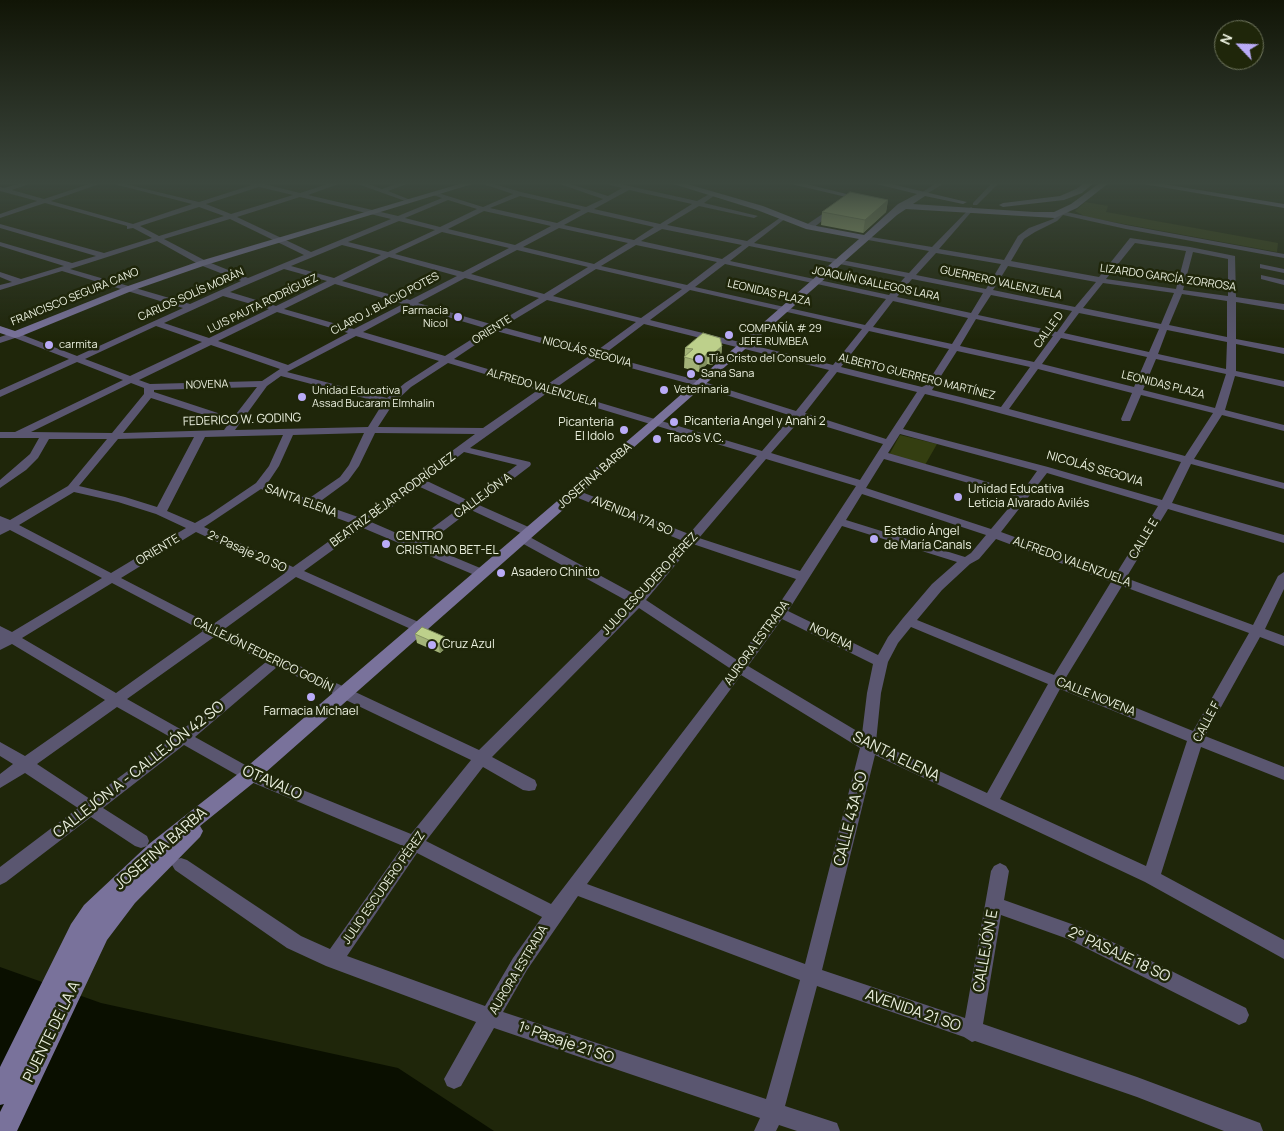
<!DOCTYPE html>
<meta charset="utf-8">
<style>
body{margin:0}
#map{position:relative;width:1284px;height:1131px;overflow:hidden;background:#1f260a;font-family:Manrope,sans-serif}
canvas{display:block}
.north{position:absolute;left:1214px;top:20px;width:50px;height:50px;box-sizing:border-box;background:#1f260a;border:1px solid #70765e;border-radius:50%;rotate:294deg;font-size:14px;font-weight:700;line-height:20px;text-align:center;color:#e9eedd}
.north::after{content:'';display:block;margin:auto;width:18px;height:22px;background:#b9abf7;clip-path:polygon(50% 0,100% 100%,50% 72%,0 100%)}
</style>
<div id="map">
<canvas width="1284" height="1131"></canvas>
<div class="north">N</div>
</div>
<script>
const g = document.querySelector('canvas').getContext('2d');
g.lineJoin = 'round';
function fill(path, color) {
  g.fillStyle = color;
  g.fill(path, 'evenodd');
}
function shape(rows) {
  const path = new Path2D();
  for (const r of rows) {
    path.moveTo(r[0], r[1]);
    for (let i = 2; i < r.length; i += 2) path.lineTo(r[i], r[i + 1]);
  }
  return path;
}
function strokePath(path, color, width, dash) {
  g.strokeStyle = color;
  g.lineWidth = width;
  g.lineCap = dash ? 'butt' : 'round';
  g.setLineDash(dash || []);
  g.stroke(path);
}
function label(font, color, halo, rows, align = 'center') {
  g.font = font + ' Manrope,sans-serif';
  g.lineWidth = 5;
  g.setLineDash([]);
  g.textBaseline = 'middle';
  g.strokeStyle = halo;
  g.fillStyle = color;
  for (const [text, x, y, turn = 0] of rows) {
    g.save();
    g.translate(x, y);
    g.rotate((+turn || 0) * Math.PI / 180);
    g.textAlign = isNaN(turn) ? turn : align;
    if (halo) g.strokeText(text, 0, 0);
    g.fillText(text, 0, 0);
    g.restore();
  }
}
fill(shape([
 [1085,202,1108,206,1106,212,1278,243,1277,252,1086,217,1075,211],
 [900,435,937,444,925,465,889,455]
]), '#343e11');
fill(shape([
 [0,967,101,1003,398,1068,494,1131,0,1131]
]), '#0a0f00');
fill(shape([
 [25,182,35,182,12,190,44,199,95,182,105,182,51,201,133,224,192,204,106,182,117,182,199,202,252,185,245,182,256,182,300,193,334,182,344,182,308,195,398,216,442,198,433,195,432,194,435,192,483,207,513,194,477,182,487,182,521,192,586,207,603,199,554,182,564,182,608,196,622,188,599,182,611,182,697,201,713,192,715,193,715,195,704,203,758,216,754,218,699,206,667,225,747,241,784,215,788,217,786,218,754,243,909,273,929,251,868,240,865,240,865,236,932,247,971,207,974,209,973,210,939,249,1004,260,1018,236,1029,228,1053,219,1062,211,1126,225,1284,254,1284,258,1126,229,1063,215,1057,221,1035,232,1024,239,1011,261,1099,277,1130,238,1190,247,1235,256,1236,297,1284,304,1284,310,1236,302,1236,339,1284,348,1284,354,1236,344,1236,371,1284,381,1284,387,1235,376,1225,410,1284,425,1284,431,1222,415,1194,459,1284,483,1284,489,1191,464,1172,503,1284,535,1284,543,1168,509,1126,578,1253,625,1278,576,1284,572,1284,589,1265,629,1284,636,1284,646,1260,637,1205,736,1284,767,1284,780,1201,747,1161,874,1284,940,1284,959,1145,882,875,755,822,970,965,1018,991,871,994,866,1000,863,1006,866,1009,871,1004,900,1080,927,1121,946,1246,1008,1249,1015,1246,1022,1239,1025,1068,939,1001,915,983,1024,1137,1077,1252,1120,1260,1123,1263,1131,1224,1131,1137,1097,975,1041,972,1042,964,1037,817,986,785,1106,837,1123,840,1131,797,1131,779,1125,776,1131,754,1131,760,1118,494,1028,461,1086,454,1089,447,1086,444,1079,476,1022,326,966,287,948,175,870,172,865,175,860,181,858,187,860,301,936,330,949,403,846,244,779,184,745,103,808,147,836,149,841,147,846,141,848,135,846,91,817,6,882,0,885,0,867,78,808,25,773,0,788,0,774,13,764,0,756,0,742,25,756,105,700,12,644,0,650,0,626,12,632,102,578,10,530,0,535,0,516,10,520,68,486,107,439,49,439,38,458,26,470,0,488,0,480,30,454,39,438,0,438,0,432,15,432,123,380,77,362,0,397,0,390,69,359,15,338,0,343,0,337,15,332,77,356,183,308,62,271,0,290,0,285,12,282,0,277,0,272,21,279,64,266,0,246,0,242,72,263,96,256,0,228,0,224,104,253,152,238,133,228,127,229,127,226,45,203,0,218,0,214,37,201,0,191,0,187,4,188,25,182],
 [259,187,293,195,231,214,206,204,259,187],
 [629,190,692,204,660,224,594,209,629,190],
 [520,196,581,210,557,223,490,208,520,196],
 [300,197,391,219,311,252,237,217,300,197],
 [448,200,477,209,440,227,405,218,448,200],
 [199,207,224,216,159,236,140,226,199,207],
 [484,211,551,226,515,245,448,229,484,211],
 [588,212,654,227,634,240,564,225,588,212],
 [230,219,304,255,248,278,206,261,164,239,230,219],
 [399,221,435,230,388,252,348,242,399,221],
 [559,228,628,243,594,264,523,247,559,228],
 [662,229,742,245,722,259,641,241,662,229],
 [442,232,509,248,463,272,395,254,442,232],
 [157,241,200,265,241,281,190,304,70,269,157,241],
 [1135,243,1186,251,1176,289,1106,279,1135,243],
 [342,245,381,255,334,278,291,266,342,245],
 [636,245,717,262,687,285,601,266,636,245],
 [749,246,905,277,889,295,730,261,749,246],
 [517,250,588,267,544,294,471,274,517,250],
 [1193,252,1228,259,1228,296,1183,290,1193,252],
 [936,253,1001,264,986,289,916,275,936,253],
 [389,257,457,276,410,300,342,281,389,257],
 [725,264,886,299,865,325,695,287,725,264],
 [1008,266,1096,282,1075,307,993,290,1008,266],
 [284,269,327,281,276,306,230,292,284,269],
 [596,269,682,289,641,318,553,296,596,269],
 [465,278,539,298,494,325,418,303,465,278],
 [912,279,983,293,971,313,897,297,912,279],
 [1103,283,1174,293,1161,324,1083,308,1103,283],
 [335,284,403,304,354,329,284,309,335,284],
 [690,290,862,329,833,365,650,320,690,290],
 [1182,294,1227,301,1227,337,1169,325,1182,294],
 [991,295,1072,311,1057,332,978,315,991,295],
 [223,296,269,309,209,338,164,323,223,296],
 [547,300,636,322,595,352,502,327,547,300],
 [893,301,968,318,952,344,873,327,893,301],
 [411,306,488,329,445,356,363,332,411,306],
 [277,312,348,333,288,365,218,341,277,312],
 [1079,313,1159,329,1149,352,1064,333,1079,313],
 [976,319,1053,336,1034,362,960,346,976,319],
 [644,324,829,370,796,411,704,382,603,355,644,324],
 [156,326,202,342,130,376,85,359,156,326],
 [1167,330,1227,342,1226,369,1158,354,1167,330],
 [496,331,589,356,545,386,454,359,496,331],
 [869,331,949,349,926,385,922,387,841,367,869,331],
 [356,336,439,361,405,383,387,398,287,372,356,336],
 [1061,338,1147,357,1134,387,1042,364,1061,338],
 [211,345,280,369,262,381,150,384,139,380,211,345],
 [957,351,1030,367,1001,407,932,390,957,351],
 [597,359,698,386,792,416,762,451,554,389,597,359],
 [1156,359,1226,374,1215,408,1143,390,1156,359],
 [448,363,538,390,483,428,378,427,393,404,411,387,448,363],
 [1038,369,1132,393,1121,419,1122,421,1130,421,1141,395,1213,413,1185,456,1009,409,1038,369],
 [837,372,917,392,886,439,805,413,837,372],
 [281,376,383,403,368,427,235,430,267,386,281,376],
 [131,383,144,388,144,394,112,433,31,432,131,383],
 [257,387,233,418,154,392,154,390,257,387],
 [547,393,757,456,689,534,579,491,571,491,569,493,571,495,683,541,636,595,526,535,518,535,516,538,518,541,629,602,479,750,223,630,296,577,413,630,423,630,425,627,423,624,304,571,363,528,477,576,485,576,487,573,485,570,425,545,471,510,525,535,533,535,535,532,533,529,479,505,530,466,531,464,530,462,470,448,547,393],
 [925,394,962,403,1181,462,1162,500,1048,467,903,429,925,394],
 [151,398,229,423,224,430,123,433,151,398],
 [801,419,883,444,860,480,771,453,801,419],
 [364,433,349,465,340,477,308,499,267,484,279,466,293,435,364,433],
 [375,433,475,434,361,518,318,503,348,481,359,466,375,433],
 [900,434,1037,471,1022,492,888,453,900,434],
 [283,435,269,466,256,483,209,515,195,523,167,511,205,437,283,435],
 [194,437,157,507,125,497,79,486,118,439,194,437],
 [464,452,517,465,469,501,427,481,464,452],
 [766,459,856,486,800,571,699,538,766,459],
 [884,459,1018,497,991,529,866,488,884,459],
 [1047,473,1158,506,1116,574,1001,532,1047,473],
 [420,487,462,506,415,541,371,522,420,487],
 [261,489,304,506,353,524,293,567,204,527,261,489],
 [74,492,118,502,156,514,186,528,111,573,19,525,74,492],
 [862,494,986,535,971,553,965,557,846,520,862,494],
 [842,526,957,562,932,584,903,618,888,637,878,655,788,611,842,526],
 [196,532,285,573,212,625,121,578,196,532],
 [996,539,1111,582,1054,675,917,620,942,590,970,564,979,559,996,539],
 [693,544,796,579,775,610,737,660,646,600,693,544],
 [112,583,203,631,116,693,22,638,112,583],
 [1122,586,1249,633,1193,731,1065,679,1122,586],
 [639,608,731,669,551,904,426,841,483,767,523,790,529,791,535,790,537,785,535,780,492,757,639,608],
 [782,619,873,664,867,693,862,734,748,666,782,619],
 [911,627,1048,684,987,793,876,742,881,693,888,662,898,643,911,627],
 [214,637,266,662,182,730,127,699,214,637],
 [277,667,471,760,411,834,256,771,195,737,277,667],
 [741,675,860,748,805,964,587,884,741,675],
 [1060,689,1187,741,1146,866,1000,799,1060,689],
 [117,707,172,738,90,799,37,764,117,707],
 [417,853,542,917,513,958,485,1006,347,956,417,853],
 [578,896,800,980,766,1099,503,1012,527,970,578,896],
 [352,182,362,182,382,189,402,182,412,182,388,191,413,201,408,202,352,182],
 [938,182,946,182,925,195,921,195,921,193,938,182],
 [993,182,1000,182,977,205,973,205,973,203,993,182],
 [1035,182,1043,182,1038,185,1035,182],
 [833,207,838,208,812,229,806,229,806,225,833,207],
 [1260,264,1284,269,1284,273,1260,268,1260,264],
 [1261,275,1284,280,1284,285,1261,279,1261,275]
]), '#5a5670');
fill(shape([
 [466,182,479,182,206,265,134,290,19,337,15,338,0,333,0,326,15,331,128,286,200,261,466,182],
 [667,182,680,182,763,206,811,225,864,235,898,204,917,194,868,182,883,182,967,202,963,204,925,196,913,204,1034,212,1054,212,1071,204,1101,182,1110,182,1077,208,1055,218,906,209,897,215,257,780,200,826,203,831,200,837,135,903,107,940,17,1131,0,1131,0,1112,4,1104,0,1105,0,1067,71,924,84,905,149,844,243,770,653,419,859,239,806,229,757,210,667,182],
 [783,182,798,182,867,199,863,201,783,182],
 [1086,182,1095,182,1082,193,1064,200,1003,207,999,205,1003,203,1060,196,1076,189,1086,182],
 [1132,182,1151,182,1284,204,1284,208,1132,182]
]), '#79729b');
fill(shape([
 [888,200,886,212,863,233,821,225,822,212],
 [722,346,721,357,712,365,707,364,699,372,684,368,685,348],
 [415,634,445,637,447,647,440,653,417,643]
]), '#a3b378');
fill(shape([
 [888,200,886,212,863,233,865,220],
 [722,346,721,357,712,365,713,354],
 [708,353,707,364,699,372,699,361],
 [445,637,447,647,440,653,438,644]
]), '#849261');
const building = shape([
 [850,192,888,200,865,220,822,212,850,192],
 [703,333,720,338,722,346,713,354,708,353,699,361,684,357,693,349,685,348,703,333],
 [422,627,445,637,438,644,415,634,422,627]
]);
fill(building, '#bdd08b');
strokePath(building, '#849261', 1);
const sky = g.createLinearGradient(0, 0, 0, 340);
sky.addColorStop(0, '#111506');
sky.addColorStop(0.54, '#3c473e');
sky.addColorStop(1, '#3c473e00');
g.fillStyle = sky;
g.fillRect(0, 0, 1284, 340);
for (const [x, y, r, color] of [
 [458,317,5,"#b9abf7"],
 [729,335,5,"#b9abf7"],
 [49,345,5,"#b9abf7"],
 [699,359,5,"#b9abf7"],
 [691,374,5,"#b9abf7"],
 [664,390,5,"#b9abf7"],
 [302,397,5,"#b9abf7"],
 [674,422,5,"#b9abf7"],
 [624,430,5,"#b9abf7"],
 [657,439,5,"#b9abf7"],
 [958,497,5,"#b9abf7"],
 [874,539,5,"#b9abf7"],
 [386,544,5,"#b9abf7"],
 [501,573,5,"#b9abf7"],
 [432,645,5,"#b9abf7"],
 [311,697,5,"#b9abf7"]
]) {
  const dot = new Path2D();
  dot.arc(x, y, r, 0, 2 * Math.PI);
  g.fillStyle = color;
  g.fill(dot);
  strokePath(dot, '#1f260a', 2);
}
label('11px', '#e9eedd', '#1f260a', [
 ["LIZARDO GARCÍA ZORROSA",1168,278,8],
 ["GUERRERO VALENZUELA",1001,283,12],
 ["JOAQUÍN GALLEGOS LARA",876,284,12],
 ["LEONIDAS PLAZA",769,293,13],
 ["CARLOS SOLÍS MORÁN",191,295,-24],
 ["FRANCISCO SEGURA CANO",75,297,-22],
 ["LUIS PAUTA RODRÍGUEZ",263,304,-26],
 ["CLARO J. BLACIO POTES",385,304,-28],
 ["ORIENTE",492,330,-32],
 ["CALLE D",1049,330,-54],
 ["NICOLÁS SEGOVIA",587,352,15],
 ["ALBERTO GUERRERO MARTÍNEZ",917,377,14],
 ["NOVENA",207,385,-2],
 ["LEONIDAS PLAZA",1163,385,14],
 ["ALFREDO VALENZUELA",542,388,16]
]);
label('11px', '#e9eedd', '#1f260a', [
 ["Farmacia",448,311,"right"],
 ["Nicol",448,324,"right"],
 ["COMPAÑÍA # 29",739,329],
 ["JEFE RUMBEA",739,342],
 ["carmita",59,345],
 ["Tía Cristo del Consuelo",709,359],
 ["Sana Sana",701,374],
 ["Veterinaria",674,390],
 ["Unidad Educativa",312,391],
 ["Assad Bucaram Elmhalin",312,404]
], 'left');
label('12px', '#e9eedd', '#1f260a', [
 ["FEDERICO W. GODING",242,420,-2],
 ["NICOLÁS SEGOVIA",1095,469,16],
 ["JOSEFINA BARBA",595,476,-41],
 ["CALLEJÓN A",483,496,-36],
 ["BEATRIZ BÉJAR RODRÍGUEZ",393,500,-36],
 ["SANTA ELENA",301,501,20],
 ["AVENIDA 17A SO",632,516,22],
 ["CALLE E",1144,539,-59],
 ["ORIENTE",158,550,-31],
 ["2º Pasaje 20 SO",247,552,24],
 ["ALFREDO VALENZUELA",1072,562,20],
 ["JULIO ESCUDERO PÉREZ",650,584,-47],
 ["NOVENA",831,637,26],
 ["AURORA ESTRADA",757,643,-54],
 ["CALLEJÓN FEDERICO GODÍN",263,655,26],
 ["CALLE NOVENA",1096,697,22],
 ["CALLE F",1207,722,-62],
 ["JULIO ESCUDERO PÉREZ",384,888,-55],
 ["AURORA ESTRADA",519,970,-59]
]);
label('12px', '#e9eedd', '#1f260a', [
 ["Picanteria Angel y Anahi 2",684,422],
 ["Picanteria",614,423,"right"],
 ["El Idolo",614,437,"right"],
 ["Taco's V.C.",667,439],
 ["Unidad Educativa",968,490],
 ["Leticia Alvarado Avilés",968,504],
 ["Estadio Ángel",884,532],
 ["de María Canals",884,546],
 ["CENTRO",396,537],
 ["CRISTIANO BET-EL",396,551],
 ["Asadero Chinito",511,573],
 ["Cruz Azul",442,645],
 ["Farmacia Michael",311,712,"center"]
], 'left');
label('15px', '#e9eedd', '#1f260a', [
 ["SANTA ELENA",896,757,26],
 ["CALLEJÓN A - CALLEJÓN 42 SO",139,770,-38],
 ["OTAVALO",272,783,24],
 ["CALLE 43A SO",851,819,-76],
 ["JOSEFINA BARBA",161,849,-41],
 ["CALLEJÓN E",986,951,-80],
 ["2° PASAJE 18 SO",1119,955,25],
 ["AVENIDA 21 SO",913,1011,19],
 ["PUENTE DE LA A",52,1032,-64],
 ["1º Pasaje 21 SO",566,1043,19]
]);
</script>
